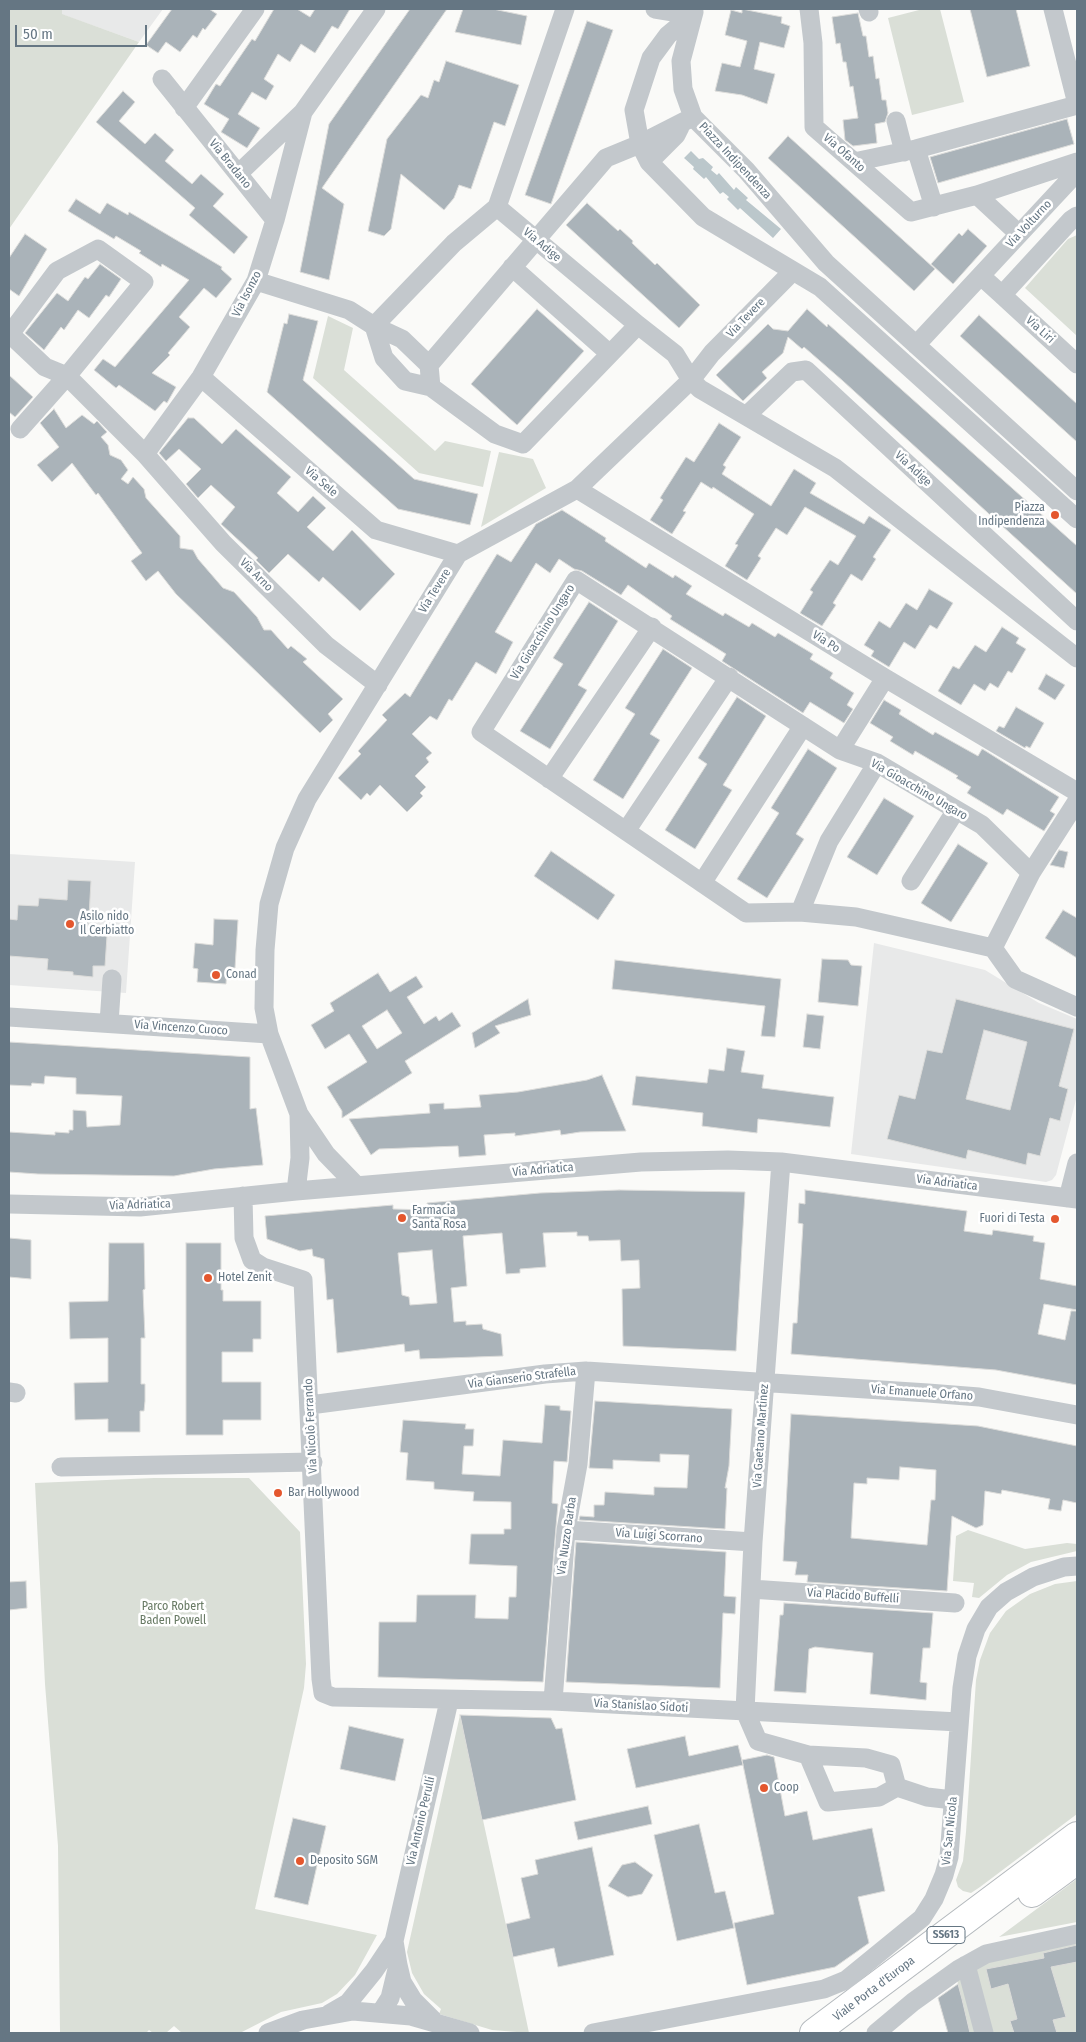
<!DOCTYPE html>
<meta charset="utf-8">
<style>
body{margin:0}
#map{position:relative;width:1086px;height:2042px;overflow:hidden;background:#fafaf8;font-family:"Fira Sans Condensed",sans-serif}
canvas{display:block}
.frame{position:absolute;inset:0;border:10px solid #657683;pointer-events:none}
.scale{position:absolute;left:15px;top:25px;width:132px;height:22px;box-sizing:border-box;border:2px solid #657683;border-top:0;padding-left:6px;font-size:15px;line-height:18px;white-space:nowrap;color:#657683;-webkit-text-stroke:4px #fff;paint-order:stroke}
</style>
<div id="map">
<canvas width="1086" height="2042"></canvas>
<div class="frame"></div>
<div class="scale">50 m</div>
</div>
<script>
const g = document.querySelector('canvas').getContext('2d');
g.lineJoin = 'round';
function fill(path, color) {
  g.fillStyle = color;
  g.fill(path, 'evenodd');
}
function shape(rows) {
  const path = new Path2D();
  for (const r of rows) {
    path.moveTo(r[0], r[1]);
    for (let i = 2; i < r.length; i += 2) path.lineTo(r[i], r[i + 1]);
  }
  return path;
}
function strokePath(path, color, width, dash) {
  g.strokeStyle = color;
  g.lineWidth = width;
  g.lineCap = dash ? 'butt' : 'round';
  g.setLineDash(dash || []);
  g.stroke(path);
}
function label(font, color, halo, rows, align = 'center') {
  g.font = font + ' "Fira Sans Condensed",sans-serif';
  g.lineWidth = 5;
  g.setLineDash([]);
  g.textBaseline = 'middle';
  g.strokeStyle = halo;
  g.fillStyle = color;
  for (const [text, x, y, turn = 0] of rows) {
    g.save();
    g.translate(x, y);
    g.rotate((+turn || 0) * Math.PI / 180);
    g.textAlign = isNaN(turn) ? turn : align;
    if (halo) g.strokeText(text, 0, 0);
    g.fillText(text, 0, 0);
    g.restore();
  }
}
fill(shape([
 [62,9,163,9,139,42,61,14],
 [9,854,135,862,126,993,9,985],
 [874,943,985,970,1039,1003,1077,1019,1077,1096,1056,1175,1052,1180,1046,1182,851,1154]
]), '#e8e9e9');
fill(shape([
 [9,9,62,9,62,14,139,42,9,229],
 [923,9,940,9,964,102,912,115,888,18],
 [1077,235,1077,336,1025,288,1068,239],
 [328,316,353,328,344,370,435,451,445,441,491,451,483,487,419,473,313,378],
 [499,452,533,459,546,488,481,527],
 [154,1478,249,1478,300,1532,306,1664,304,1688,255,1909,377,1935,355,1975,337,1994,322,2003,281,2012,240,2033,182,2033,174,2026,166,2033,153,2033,149,2030,146,2033,60,2033,58,1846,45,1684,35,1483],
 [968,1530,1025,1549,1067,1543,1077,1544,1077,1551,1031,1562,1007,1575,979,1598,972,1597,974,1583,953,1581,956,1536],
 [1077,1581,1077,1814,980,1887,971,1893,963,1891,958,1887,956,1880,963,1861,966,1832,976,1680,980,1660,990,1633,1006,1611,1030,1594,1055,1584],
 [460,1715,513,1957,529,2033,492,2030,439,2014,441,2009,424,1994,412,1973,407,1952],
 [1077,1879,1077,1922,999,1937],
 [1077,1943,1077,2033,970,2033,957,1980,984,1963]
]), '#dadfd7');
fill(shape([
 [691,151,699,159,703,158,713,167,711,170,717,175,719,173,734,190,736,187,748,198,746,200,781,229,773,238,740,208,738,210,727,199,729,197,723,192,720,194,706,177,704,179,693,169,694,167,684,158]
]), '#bbc7cb');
const building = shape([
 [172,9,209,9,217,14,205,30,203,28,197,38,193,35,180,52,166,42,158,53,146,45,172,9],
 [274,9,297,9,310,17,315,9,350,9,338,29,332,26,315,53,301,44,290,62,278,54,264,79,274,86,266,100,252,92,238,114,260,128,247,148,221,132,229,119,204,104,216,84,220,86,252,39,255,41,274,9],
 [410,9,447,9,322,188,344,204,329,280,300,272,329,124,410,9],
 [463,9,493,9,527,16,521,45,455,32,463,9],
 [742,9,782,17,781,23,790,26,784,48,760,42,754,69,775,74,767,104,742,95,715,91,722,63,740,67,747,41,725,35,731,10,742,13,742,9],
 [970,9,1016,9,1030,66,987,77,970,9],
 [858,13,863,36,866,36,869,57,873,56,876,79,879,78,882,100,886,100,888,113,885,122,875,124,877,143,853,146,845,140,843,120,858,118,853,86,850,87,846,62,843,62,840,43,836,44,832,17,858,13],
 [587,21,613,30,551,204,525,195,587,21],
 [446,61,519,85,505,126,494,122,471,189,459,185,454,198,444,210,401,174,391,229,384,236,368,231,387,139,421,95,428,98,434,80,439,82,446,61],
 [123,91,135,102,119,121,145,144,155,133,174,150,165,161,192,184,201,174,224,194,213,206,248,237,234,254,189,215,195,208,96,122,123,91],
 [1067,119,1074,144,938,183,930,157,1067,119],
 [788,136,935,269,914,291,768,158,788,136],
 [76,199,100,214,107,203,128,215,129,212,222,267,221,269,232,279,216,298,204,288,179,317,190,327,168,353,170,355,152,373,176,387,167,403,164,401,155,411,119,385,116,388,94,370,103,359,115,367,189,280,162,264,161,267,139,253,141,251,116,236,114,239,68,211,76,199],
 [587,203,618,231,620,229,633,241,632,243,655,265,657,263,700,305,679,328,566,225,587,203],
 [968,229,987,246,953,284,931,264,959,233,962,236,968,229],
 [25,234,47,249,19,296,9,289,9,258,25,234],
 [100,264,121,279,109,297,106,295,89,318,78,310,64,330,61,327,44,350,25,333,57,293,68,301,85,277,88,279,100,264],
 [537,309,584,351,517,425,471,384,537,309],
 [807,309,827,327,828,324,1077,546,1077,594,843,381,804,347,802,349,788,337,783,353,762,372,767,378,743,401,716,375,768,324,773,329,788,331,807,309],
 [289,314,318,321,303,380,414,479,478,494,470,525,398,509,267,392,284,323,287,324,289,314],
 [979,315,1077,404,1077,442,960,336,979,315],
 [9,375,33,397,15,417,9,412,9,375],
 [54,409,66,428,82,415,94,424,97,421,107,432,101,437,108,445,110,455,121,460,128,470,121,479,128,484,133,477,144,489,146,498,180,536,180,548,193,550,198,559,223,588,234,592,257,617,264,630,271,630,288,649,291,646,307,659,303,662,343,699,328,714,333,720,320,733,176,594,158,571,146,581,131,561,142,553,98,493,96,495,72,463,52,482,37,465,59,447,40,423,54,409],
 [188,418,194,418,222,444,236,429,291,477,277,493,298,512,313,496,326,508,307,527,333,551,352,530,395,574,360,611,323,577,319,582,288,554,269,573,256,560,258,558,221,524,235,507,211,485,198,498,186,484,201,469,179,449,166,461,159,453,188,418],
 [719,423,741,437,723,465,726,467,722,474,771,506,794,469,816,483,810,493,864,524,869,516,891,530,873,557,876,559,862,581,851,574,833,603,836,605,822,626,800,613,813,592,810,590,830,560,838,565,856,536,805,507,787,535,776,528,758,556,761,558,747,580,725,566,738,545,735,544,754,514,713,487,712,489,701,482,683,511,686,512,672,534,650,520,663,500,660,498,686,457,694,462,719,423],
 [562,510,606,538,605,541,646,568,649,563,673,578,675,575,692,586,686,594,723,616,725,613,749,627,752,623,775,637,778,633,813,654,810,659,833,673,830,678,854,693,847,705,853,709,844,723,810,702,803,713,722,661,726,654,670,619,672,616,628,585,621,595,582,571,574,569,559,559,550,573,536,563,495,632,513,642,496,674,476,662,452,701,449,699,437,720,430,716,412,734,432,753,426,758,429,762,415,776,426,787,420,793,423,796,407,812,380,785,370,796,367,793,361,800,338,778,361,754,358,751,387,720,382,715,405,693,410,697,497,554,511,562,536,524,562,510],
 [929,589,953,603,937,629,930,625,915,649,904,642,889,667,871,656,874,651,864,645,879,621,890,628,906,603,917,610,929,589],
 [589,602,618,621,578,685,587,690,550,749,520,731,563,664,553,658,589,602],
 [1002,627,1019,638,1016,643,1026,649,1012,673,1008,671,998,688,990,683,985,691,974,684,961,705,938,691,953,666,959,669,975,645,986,652,1002,627],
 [663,649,692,668,650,734,660,740,623,799,593,780,635,714,625,708,663,649],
 [1046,674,1065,685,1055,700,1038,689,1046,674],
 [737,697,766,716,723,785,732,790,695,849,665,830,707,764,698,758,737,697],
 [884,700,901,710,899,714,933,735,935,732,978,756,982,749,984,750,1059,797,1050,811,1055,814,1044,831,1007,809,1003,815,967,793,971,787,956,778,958,776,915,751,913,755,890,741,893,737,870,723,884,700],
 [1016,707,1044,723,1030,748,1026,746,1025,748,996,731,999,726,1004,728,1016,707],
 [808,749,837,768,796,834,804,839,767,898,737,879,779,813,771,808,808,749],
 [884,798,914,816,877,875,847,857,884,798],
 [958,844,988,863,951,922,921,903,958,844],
 [1059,850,1068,852,1064,868,1050,865,1059,850],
 [551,851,615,895,598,920,534,876,551,851],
 [68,880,91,881,88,934,107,936,105,966,93,966,93,977,73,975,73,972,47,970,48,959,9,956,9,919,17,920,18,905,38,906,39,898,67,900,68,880],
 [1063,910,1077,918,1077,958,1045,938,1063,910],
 [214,919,238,920,235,968,227,967,226,984,197,982,198,969,193,968,195,943,213,945,214,919],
 [822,959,848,960,851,965,862,966,858,1006,818,1002,822,959],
 [615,960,781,979,775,1037,761,1036,765,1006,612,989,615,960],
 [378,973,390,992,416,976,423,987,407,997,424,1024,436,1016,439,1021,452,1012,461,1026,405,1061,412,1073,342,1118,342,1111,327,1087,367,1062,349,1034,325,1049,311,1025,334,1011,330,1003,378,973],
 [387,1010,402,1033,377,1049,362,1026,387,1010],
 [528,999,531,1015,495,1026,500,1033,475,1048,472,1033,528,999],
 [956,999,1074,1029,1059,1086,1068,1089,1060,1121,1050,1118,1040,1156,1028,1153,1026,1165,968,1150,966,1159,887,1139,899,1095,915,1099,927,1050,942,1053,956,999],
 [984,1030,1027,1042,1010,1110,966,1099,984,1030],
 [807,1014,824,1016,820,1049,803,1047,807,1014],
 [9,1042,250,1057,250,1109,256,1108,263,1165,214,1169,174,1176,38,1174,9,1172,9,1132,55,1135,55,1132,69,1133,69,1130,73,1130,73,1110,86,1111,87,1127,120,1125,122,1096,76,1094,76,1078,45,1076,44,1084,32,1083,31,1086,9,1085,9,1042],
 [727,1048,745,1051,741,1072,764,1075,762,1088,834,1097,830,1127,758,1119,757,1133,702,1126,703,1113,632,1105,636,1076,707,1083,709,1069,724,1071,727,1048],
 [602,1075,626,1131,580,1132,561,1135,560,1130,515,1136,515,1133,484,1135,486,1155,459,1157,458,1146,379,1149,371,1155,349,1119,430,1113,429,1104,444,1103,444,1109,481,1107,479,1095,518,1092,587,1080,602,1075],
 [619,1190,745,1192,736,1351,623,1346,622,1289,640,1288,639,1260,621,1261,620,1240,589,1241,588,1236,577,1236,577,1232,543,1233,546,1267,520,1269,520,1273,506,1274,502,1233,463,1236,467,1286,451,1288,454,1322,466,1321,466,1325,482,1324,483,1329,501,1334,503,1356,420,1359,419,1350,405,1352,404,1344,337,1353,333,1299,327,1300,324,1259,313,1256,312,1249,300,1251,267,1239,265,1216,393,1205,393,1209,428,1210,427,1203,540,1193,619,1190],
 [432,1250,437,1303,410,1305,409,1297,402,1295,398,1253,432,1250],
 [805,1190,967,1211,964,1231,992,1235,993,1230,1034,1236,1033,1241,1045,1243,1040,1279,1077,1286,1077,1310,1044,1304,1038,1334,1065,1340,1071,1311,1077,1311,1077,1385,996,1370,791,1354,793,1323,797,1323,803,1224,798,1223,799,1203,805,1204,805,1190],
 [9,1238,31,1240,31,1279,9,1277,9,1238],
 [109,1243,144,1243,145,1289,143,1290,145,1338,141,1338,141,1384,145,1384,145,1401,144,1411,140,1411,140,1432,108,1432,108,1419,75,1420,74,1383,108,1382,108,1338,70,1339,69,1302,108,1301,109,1243],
 [186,1243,221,1243,221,1290,223,1290,223,1301,261,1301,261,1339,253,1339,253,1352,222,1352,222,1382,261,1382,261,1420,223,1420,223,1435,186,1435,186,1243],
 [595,1401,732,1409,729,1466,725,1488,727,1488,725,1529,579,1520,580,1516,594,1517,594,1505,604,1505,605,1492,654,1495,654,1487,687,1488,689,1455,660,1454,660,1462,613,1460,613,1469,589,1468,595,1401],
 [545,1405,560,1406,560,1410,571,1411,567,1462,554,1461,552,1503,558,1504,557,1515,543,1682,378,1677,379,1622,416,1622,417,1595,476,1595,475,1618,508,1619,509,1597,516,1597,517,1566,469,1564,471,1534,504,1534,504,1529,511,1529,511,1502,473,1501,474,1492,434,1489,434,1482,406,1480,408,1453,400,1452,403,1420,466,1424,465,1429,474,1429,473,1446,464,1446,462,1474,500,1476,503,1440,542,1443,545,1405],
 [791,1414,978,1426,1077,1446,1077,1503,1063,1500,1061,1511,1048,1509,1050,1499,1002,1490,1001,1494,985,1491,983,1525,976,1528,952,1516,947,1591,807,1582,808,1575,795,1575,797,1562,783,1561,791,1414],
 [900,1467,936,1470,935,1500,931,1500,927,1545,851,1538,854,1483,867,1484,867,1478,899,1480,900,1467],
 [576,1542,726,1552,724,1596,736,1597,735,1614,723,1613,720,1688,566,1682,576,1542],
 [26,1581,27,1608,9,1610,9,1582,26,1581],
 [784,1603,933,1613,930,1648,923,1648,920,1682,927,1683,926,1700,870,1694,873,1653,815,1647,809,1649,806,1693,774,1691,780,1615,783,1615,784,1603],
 [460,1715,551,1718,556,1729,562,1728,576,1800,482,1820,460,1715],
 [349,1726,404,1739,395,1781,340,1769,349,1726],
 [685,1736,689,1756,738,1745,743,1765,636,1788,627,1749,685,1736],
 [767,1755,774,1757,785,1816,807,1811,813,1840,872,1828,885,1891,858,1897,869,1943,835,1967,747,1985,734,1923,774,1914,742,1760,767,1755],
 [648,1806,652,1824,578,1840,574,1822,648,1806],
 [293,1818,326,1826,308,1905,274,1897,293,1818],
 [699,1824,715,1893,725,1891,734,1928,677,1941,654,1835,699,1824],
 [592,1847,614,1955,558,1967,554,1948,513,1957,506,1924,530,1918,521,1878,538,1874,535,1860,592,1847],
 [635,1862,653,1875,642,1894,628,1897,608,1886,622,1865,635,1862],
 [1077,1945,1077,1962,1051,1967,1066,2017,1053,2020,1057,2033,1014,2033,1010,2021,1017,2019,1008,1984,991,1989,986,1969,1044,1958,1043,1953,1077,1945],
 [958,1984,962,1999,970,2033,948,2033,938,1998,958,1984]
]);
fill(building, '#aab3b9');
strokePath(building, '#dcdcda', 1);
const highway = shape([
 [1032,1893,1077,1860],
 [814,2033,1077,1836]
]);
strokePath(highway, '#b4b9bd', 30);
strokePath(shape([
 [565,9,497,207,638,325,675,354,691,380,700,389,835,468,1077,658],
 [655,9,692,15],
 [809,9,813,43,814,127,911,212,977,195,1019,234],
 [868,9,869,12],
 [1053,9,1077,104],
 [694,12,681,61,683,89,693,117,746,170,826,263,1077,491],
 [692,15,668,35,651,58,634,110,640,144,649,162,703,217,820,287,1077,519],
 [162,79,275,220],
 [184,108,255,9],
 [896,121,904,152],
 [916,149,934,207],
 [649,162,676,135,680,127],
 [854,162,916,149,1077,105],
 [238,174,303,112],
 [977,195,1077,162],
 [512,267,610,354],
 [981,276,1002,295,1071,220,1077,216],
 [256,281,349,310,374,326,402,339,429,365,431,387,495,434,523,444,638,325],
 [1002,295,1077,364],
 [374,326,454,243,497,207],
 [374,326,384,358,405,381,431,387],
 [916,345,1077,172],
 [429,365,606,158,640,144,693,117],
 [201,377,376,530,458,554],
 [746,416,792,372,806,370,1077,621],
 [20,429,67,376,45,367,10,334,57,271,98,249,144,282,67,376,145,454,223,543,326,645,378,685],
 [145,454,201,377,256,281,275,220,303,112,376,9],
 [577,489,885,678,1077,792],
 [840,750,885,678],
 [549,779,652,627],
 [626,831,729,677],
 [1031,873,982,825,877,763,840,750,576,580,481,732,746,913,800,912,856,917,993,948,1015,979,1077,1007],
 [911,881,956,810],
 [702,883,803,726],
 [800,912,829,841,877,763],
 [993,948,1031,873,1077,801],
 [9,1017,269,1034],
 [109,1023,112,979],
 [781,1162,753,1542,745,1711,758,1741,808,1755,866,1758,891,1765,897,1787,927,1797,953,1800],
 [357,1186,326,1154,299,1114,269,1034,264,1008,265,950,269,904,285,848,307,799,458,554,577,489,691,380,712,353,793,271],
 [296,1191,300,1158,299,1114],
 [243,1196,244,1238,252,1260,263,1267,303,1280,321,1679,323,1693,333,1697,553,1701,959,1722],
 [1068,1198,1077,1163],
 [9,1204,140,1207,296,1191,641,1162,728,1160,781,1162,1077,1199],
 [9,1392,16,1393],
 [310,1405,545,1374,586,1371,928,1393,979,1397,1077,1415],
 [61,1467,313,1462],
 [566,1530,753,1542],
 [751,1589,955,1603],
 [553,1701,566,1530,578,1464,586,1371],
 [808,1755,828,1802,879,1797,897,1787],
 [398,1965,402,1982,413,2000,433,2020],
 [966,1965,984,2033],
 [381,2012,390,1998,398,1965,394,1941],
 [329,2014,348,2003,374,1971,394,1941,449,1701],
 [268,2033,303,2020,353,2011,411,2016,470,2033],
 [593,2033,824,1989,846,1980,922,1918,934,1899,944,1875,949,1857,962,1688,967,1656,976,1629,989,1607,1006,1592,1033,1577,1064,1567,1077,1566],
 [876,2033,913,2002,959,1969,986,1954,1077,1934]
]), '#c3c8cc', 19);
strokePath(highway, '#fff', 28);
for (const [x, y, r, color] of [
 [1055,515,5,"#e4572e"],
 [70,924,5,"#e4572e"],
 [216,975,5,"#e4572e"],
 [402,1218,5,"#e4572e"],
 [1055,1219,5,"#e4572e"],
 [208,1278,5,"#e4572e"],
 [278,1493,5,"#e4572e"],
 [764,1788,5,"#e4572e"],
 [300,1861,5,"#e4572e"]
]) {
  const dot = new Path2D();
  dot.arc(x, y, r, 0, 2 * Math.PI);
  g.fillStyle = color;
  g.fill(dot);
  strokePath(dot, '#fff', 2);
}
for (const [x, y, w] of [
 [946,1935,38]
]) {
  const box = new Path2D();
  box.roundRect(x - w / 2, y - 8.5, w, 17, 4);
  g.fillStyle = '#fff';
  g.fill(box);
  strokePath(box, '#657683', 1);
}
label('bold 11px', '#657683', null, [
 ["SS613",946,1935]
]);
label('12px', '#657683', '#fff', [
 ["Via Ofanto",844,153,41],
 ["Piazza Indipendenza",735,161,47],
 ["Via Bradano",230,164,51],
 ["Via Volturno",1029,224,-47],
 ["Via Adige",542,245,40],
 ["Via Isonzo",247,294,-63],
 ["Via Tevere",746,318,-46],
 ["Via Liri",1040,330,42],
 ["Via Adige",913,469,43],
 ["Via Sele",321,482,41],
 ["Via Arno",256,575,45],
 ["Via Tevere",435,591,-58],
 ["Via Gioacchino Ungaro",543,632,-58],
 ["Via Po",826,642,32],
 ["Via Gioacchino Ungaro",919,790,30],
 ["Via Vincenzo Cuoco",181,1028,4],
 ["Via Adriatica",543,1170,-5],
 ["Via Adriatica",947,1183,7],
 ["Via Adriatica",140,1205,-2],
 ["Via Gianserio Strafella",522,1378,-7],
 ["Via Emanuele Orfano",922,1393,4],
 ["Via Nicolò Ferrando",311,1426,-93],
 ["Via Gaetano Martinez",761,1436,-86],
 ["Via Nuzzo Barba",567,1536,-82],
 ["Via Luigi Scorrano",659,1536,4],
 ["Via Placido Buffelli",853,1596,4],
 ["Via Stanislao Sidoti",641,1706,3],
 ["Via Antonio Perulli",421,1821,-77],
 ["Via San Nicola",950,1831,-84],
 ["Viale Porta d'Europa",874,1989,-37]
]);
label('12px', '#657683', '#fff', [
 ["Piazza",1045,508,"right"],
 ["Indipendenza",1045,522,"right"],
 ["Asilo nido",80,917],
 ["Il Cerbiatto",80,931],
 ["Conad",226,975],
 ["Farmacia",412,1211],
 ["Santa Rosa",412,1225],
 ["Fuori di Testa",1045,1219,"right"],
 ["Hotel Zenit",218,1278],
 ["Bar Hollywood",288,1493],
 ["Coop",774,1788],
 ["Deposito SGM",310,1861]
], 'left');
label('12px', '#687a64', '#fff', [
 ["Parco Robert",173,1607],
 ["Baden Powell",173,1621]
]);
</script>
